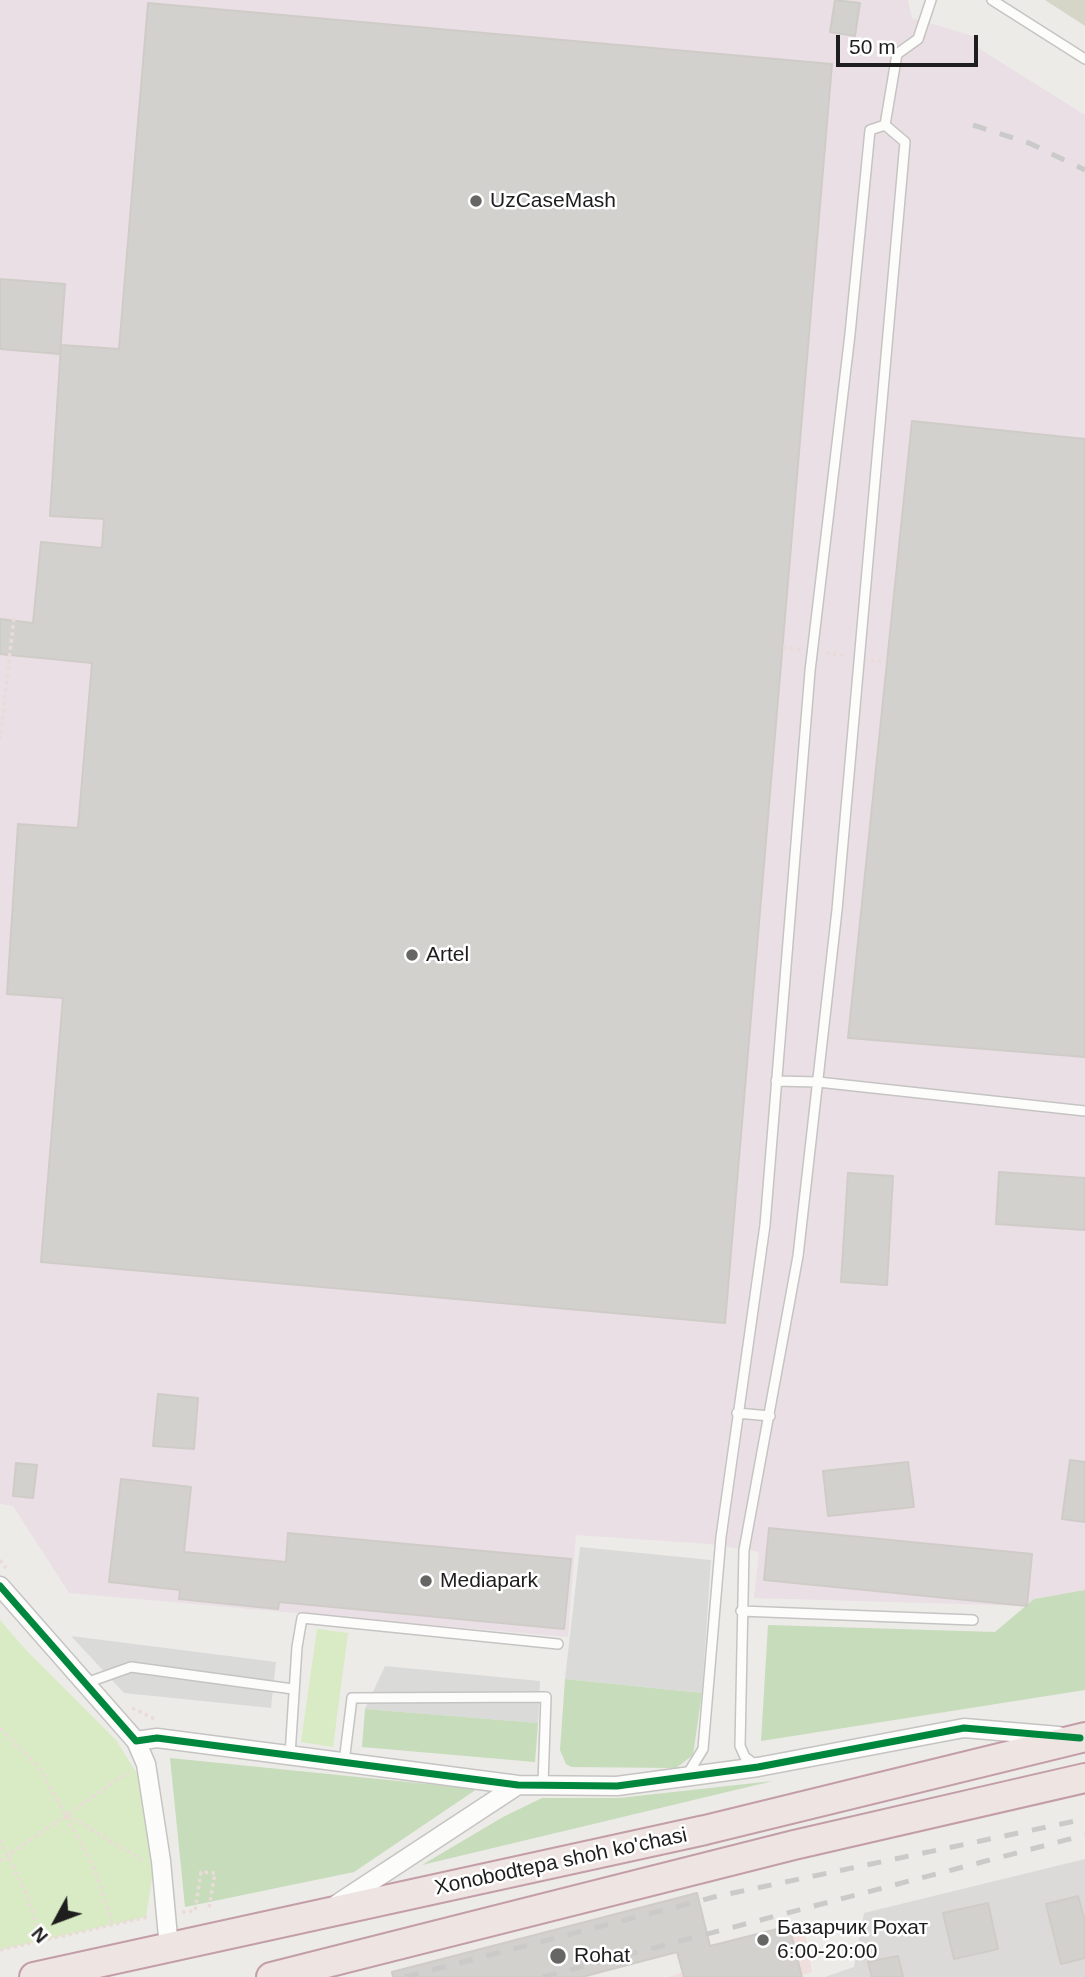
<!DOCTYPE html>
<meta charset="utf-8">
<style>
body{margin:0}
#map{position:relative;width:1085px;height:1977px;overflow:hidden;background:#ecebe7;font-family:Helvetica,sans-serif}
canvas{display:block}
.north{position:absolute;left:21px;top:1886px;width:70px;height:70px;-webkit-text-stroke:5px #fff;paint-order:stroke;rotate:229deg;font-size:19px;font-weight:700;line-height:28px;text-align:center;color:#1e1e1e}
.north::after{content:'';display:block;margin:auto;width:24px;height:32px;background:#1e1e1e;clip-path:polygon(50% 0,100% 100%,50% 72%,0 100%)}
.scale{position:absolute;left:836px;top:35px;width:142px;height:32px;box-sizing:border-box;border:4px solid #1e1e1e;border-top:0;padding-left:9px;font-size:21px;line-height:24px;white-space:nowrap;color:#1e1e1e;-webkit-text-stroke:5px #fff;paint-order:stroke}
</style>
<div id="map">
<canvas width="1085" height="1977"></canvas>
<div class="north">N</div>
<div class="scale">50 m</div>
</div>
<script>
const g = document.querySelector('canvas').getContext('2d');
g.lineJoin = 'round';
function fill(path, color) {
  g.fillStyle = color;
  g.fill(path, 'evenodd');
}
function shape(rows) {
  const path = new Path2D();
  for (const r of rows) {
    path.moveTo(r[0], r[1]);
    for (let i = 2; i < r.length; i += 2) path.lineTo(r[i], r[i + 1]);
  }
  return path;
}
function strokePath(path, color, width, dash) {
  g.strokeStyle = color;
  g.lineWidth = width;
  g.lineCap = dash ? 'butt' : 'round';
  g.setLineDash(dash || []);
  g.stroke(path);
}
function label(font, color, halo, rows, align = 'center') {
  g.font = font + ' Helvetica,sans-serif';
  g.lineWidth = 5;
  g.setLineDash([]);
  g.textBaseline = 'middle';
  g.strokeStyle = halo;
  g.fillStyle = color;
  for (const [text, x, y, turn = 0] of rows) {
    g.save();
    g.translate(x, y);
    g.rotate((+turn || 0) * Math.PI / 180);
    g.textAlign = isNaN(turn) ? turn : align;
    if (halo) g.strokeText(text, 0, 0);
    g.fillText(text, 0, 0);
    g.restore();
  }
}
fill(shape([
 [1085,1859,1085,1977,825,1977,854,1967,864,1913]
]), '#dbdad8');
fill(shape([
 [804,1928,812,1972,796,1977,669,1977]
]), '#efdedb');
fill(shape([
 [0,0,908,0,912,18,976,37,975,46,1085,115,1085,1590,1034,1599,1027,1606,754,1598,759,1552,710,1544,576,1535,568,1637,69,1593,13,1506,0,1504]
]), '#eadfe5');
fill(shape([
 [580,1547,711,1560,702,1693,565,1679],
 [71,1636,276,1662,271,1708,124,1693],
 [385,1666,540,1681,538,1723,365,1709]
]), '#dadad8');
fill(shape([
 [1045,0,1085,0,1085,26]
]), '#d6d6c8');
fill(shape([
 [0,1620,26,1650,116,1740,138,1775,153,1872,146,1917,0,1950],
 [317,1629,348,1633,333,1747,301,1742]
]), '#d8ebc4');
fill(shape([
 [1085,1590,1085,1690,761,1741,768,1625,995,1632,1034,1599],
 [565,1679,702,1693,693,1755,676,1768,571,1767,566,1764,560,1750],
 [365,1709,538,1723,535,1762,362,1747],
 [170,1758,477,1789,354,1872,185,1907],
 [773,1781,422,1865,503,1817,542,1798,619,1798]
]), '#c6dcbb');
const building = shape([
 [835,0,860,3,855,36,830,32,835,0],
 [148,3,832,64,725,1323,41,1262,63,998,7,994,18,824,78,828,92,663,0,654,0,619,33,623,41,542,102,548,104,519,50,516,61,345,119,349,148,3],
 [0,279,65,284,60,354,0,349,0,279],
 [912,421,1085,439,1085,1057,848,1038,912,421],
 [999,1172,1085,1178,1085,1230,996,1224,999,1172],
 [848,1173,893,1176,887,1285,841,1282,848,1173],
 [158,1394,198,1398,194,1449,153,1446,158,1394],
 [1070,1460,1085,1462,1085,1522,1062,1519,1070,1460],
 [908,1462,914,1507,828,1516,823,1471,908,1462],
 [16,1463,37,1465,33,1498,13,1496,16,1463],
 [121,1479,191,1487,184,1552,286,1562,288,1533,571,1559,564,1629,279,1602,278,1609,179,1599,180,1590,109,1582,121,1479],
 [769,1528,1032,1554,1027,1606,764,1580,769,1528],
 [697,1893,710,1946,789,1926,802,1977,684,1977,677,1952,582,1977,393,1977,392,1972,697,1893],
 [1078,1896,1085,1921,1085,1958,1061,1964,1046,1904,1078,1896],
 [988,1903,998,1949,954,1959,943,1913,988,1903],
 [898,1956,903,1977,872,1977,868,1962,898,1956]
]);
fill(building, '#d3d1ce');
strokePath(building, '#cfccc8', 2);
const service = shape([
 [992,0,1085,59],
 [885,125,897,54,918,39,931,0],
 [776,1081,818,1082,1085,1111],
 [737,1413,770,1416],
 [741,1611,973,1620],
 [86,1683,131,1667,293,1689],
 [290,1755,297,1647,302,1618,558,1644],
 [344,1762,352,1698,546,1697,543,1784],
 [757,1766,745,1757,740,1746,744,1550,798,1256,837,910,905,142,885,125],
 [687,1775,703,1749,721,1537,765,1225,810,671,850,334,870,130,885,125]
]);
const minor = shape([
 [0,1586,136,1741,157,1738,518,1785,617,1786,758,1767,964,1728,1059,1736],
 [136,1741,146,1764,161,1861,169,1948],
 [337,1904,518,1785]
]);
const trunk = shape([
 [34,1977,705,1830,1085,1737],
 [271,1977,794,1845,1085,1778]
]);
strokePath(service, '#c5c4c3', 12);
strokePath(minor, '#c5c4c3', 21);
strokePath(trunk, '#c39da7', 32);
strokePath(shape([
 [783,647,801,650],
 [826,653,846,656],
 [871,660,885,662],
 [0,740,14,617],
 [0,1560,6,1568],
 [132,1708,157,1720],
 [0,1728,40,1769,94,1867,113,1925],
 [67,1815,142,1860],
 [0,1840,26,1893,42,1940],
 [0,1861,129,1772],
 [182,1912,195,1911,201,1872,215,1873,209,1908],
 [0,1950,148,1917]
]), '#ebdbd8', 3.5, [3.5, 3.5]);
strokePath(service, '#fcfcfb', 9);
strokePath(minor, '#fcfcfb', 18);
strokePath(trunk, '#eee5e2', 28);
strokePath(shape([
 [973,125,1029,143,1085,170],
 [405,1977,714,1897,1085,1819],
 [543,1977,1085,1835]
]), '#cacac9', 5, [14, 14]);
strokePath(shape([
 [0,1586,136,1741,157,1738,518,1785,617,1786,758,1767,964,1728,1080,1738]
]), '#00873e', 7);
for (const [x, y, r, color] of [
 [476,201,7,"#666664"],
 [412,955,7,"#666664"],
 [426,1581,7,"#666664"],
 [763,1940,7,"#666664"],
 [558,1956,9,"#666664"]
]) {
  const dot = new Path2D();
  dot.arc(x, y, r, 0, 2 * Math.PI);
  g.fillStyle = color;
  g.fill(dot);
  strokePath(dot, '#fff', 2.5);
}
label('21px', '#1e1e1e', '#fff', [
 ["UzCaseMash",490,201],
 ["Artel",426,955],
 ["Mediapark",440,1581],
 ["Базарчик Рохат",777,1928],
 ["6:00-20:00",777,1952],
 ["Rohat",574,1956]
], 'left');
label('21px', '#1e1e1e', '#fff', [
 ["Xonobodtepa shoh ko'chasi",561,1862,-12]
]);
</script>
